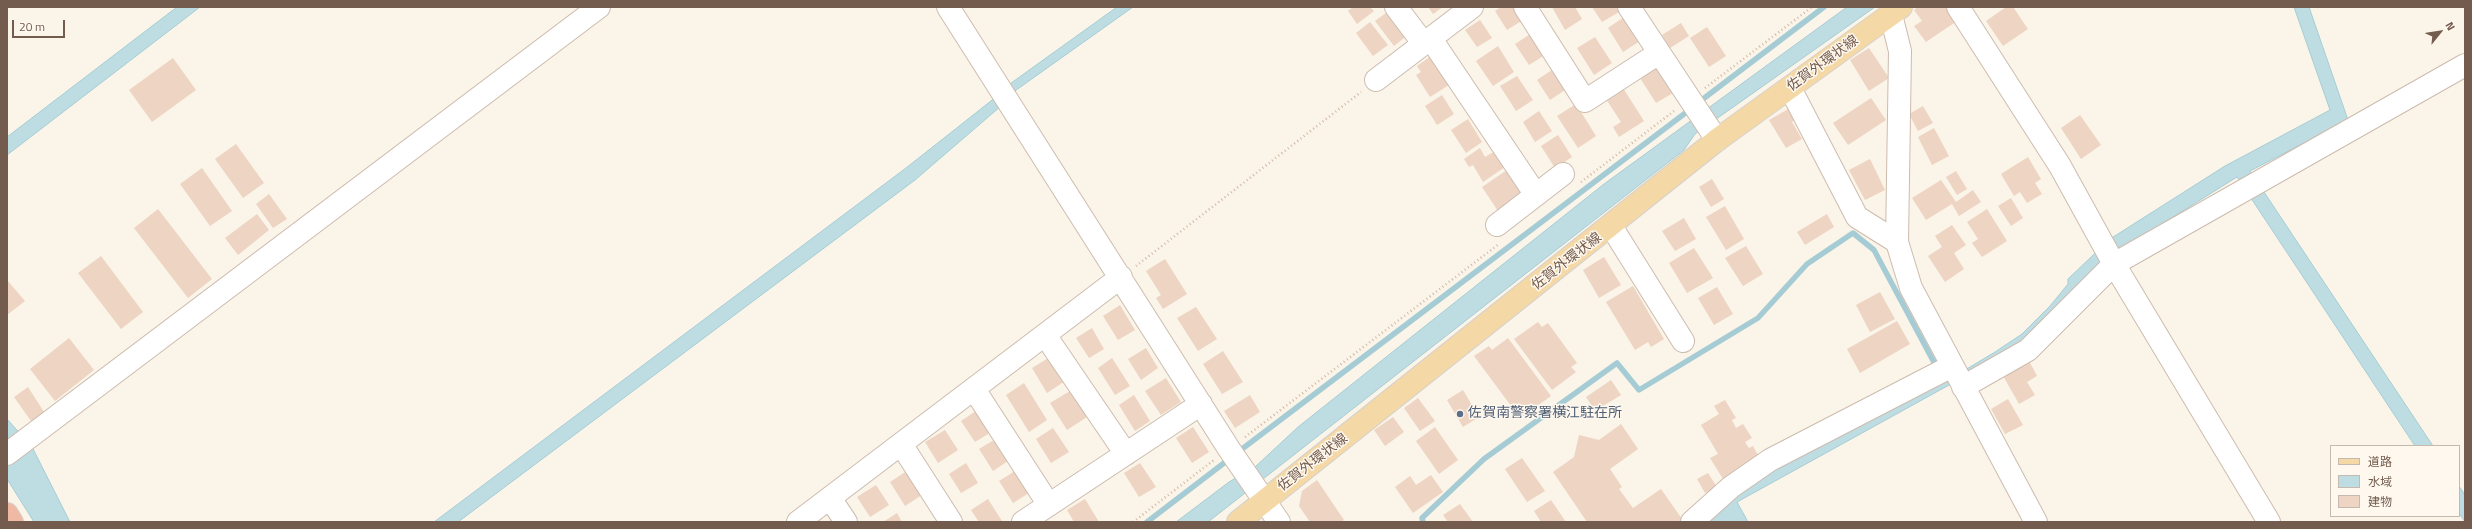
<!DOCTYPE html>
<meta charset="utf-8">
<style>
body{margin:0}
#map{position:relative;width:2472px;height:529px;overflow:hidden;background:#fbf4e8;font-family:"Titillium Web","Noto Sans JP",sans-serif}
canvas{display:block}
.frame{position:absolute;inset:0;border:8px solid #735c4e;pointer-events:none}
.legend{position:absolute;left:2330px;top:445px;width:130px;height:72px;box-sizing:border-box;background:#fef8ef;border:1px solid #c6baaf;margin:0;padding:5px 7px;list-style:none;font-size:12px;color:#735c4e}
.legend li{display:flex;align-items:center;gap:8px;height:20px}
.legend b{width:20px;border:1px solid #c6baaf}
.north{position:absolute;left:2420px;top:12px;width:40px;height:40px;-webkit-text-stroke:3px #fef8ef;paint-order:stroke;rotate:60deg;font-size:11px;font-weight:700;line-height:16px;text-align:center;color:#735c4e}
.north::after{content:'';display:block;margin:auto;width:14px;height:18px;background:#735c4e;clip-path:polygon(50% 0,100% 100%,50% 72%,0 100%)}
.scale{position:absolute;left:12px;top:20px;width:53px;height:18px;box-sizing:border-box;border:2px solid #735c4e;border-top:0;padding-left:5px;font-size:12px;line-height:14px;white-space:nowrap;color:#735c4e;-webkit-text-stroke:3px #fef8ef;paint-order:stroke}
</style>
<div id="map">
<canvas width="2472" height="529"></canvas>
<div class="frame"></div>
<ul class="legend">
<li><b style="height:5px;background:#f4d9a6"></b>道路</li>
<li><b style="height:11px;background:#bedde3"></b>水域</li>
<li><b style="height:11px;background:#eed4c2"></b>建物</li>
</ul>
<div class="north">N</div>
<div class="scale">20 m</div>
</div>
<script>
const g = document.querySelector('canvas').getContext('2d');
g.lineJoin = 'round';
function fill(path, color) {
  g.fillStyle = color;
  g.fill(path, 'evenodd');
}
function shape(rows) {
  const path = new Path2D();
  for (const r of rows) {
    path.moveTo(r[0], r[1]);
    for (let i = 2; i < r.length; i += 2) path.lineTo(r[i], r[i + 1]);
  }
  return path;
}
function strokePath(path, color, width, dash) {
  g.strokeStyle = color;
  g.lineWidth = width;
  g.lineCap = dash ? 'butt' : 'round';
  g.setLineDash(dash || []);
  g.stroke(path);
}
function label(font, color, halo, rows, align = 'center') {
  g.font = font + ' "Titillium Web","Noto Sans JP",sans-serif';
  g.lineWidth = 3;
  g.setLineDash([]);
  g.textBaseline = 'middle';
  g.strokeStyle = halo;
  g.fillStyle = color;
  for (const [text, x, y, turn = 0] of rows) {
    g.save();
    g.translate(x, y);
    g.rotate((+turn || 0) * Math.PI / 180);
    g.textAlign = isNaN(turn) ? turn : align;
    if (halo) g.strokeText(text, 0, 0);
    g.fillText(text, 0, 0);
    g.restore();
  }
}
const water = shape([
 [177,7,200,7,7,155,7,137,177,7],
 [1117,7,1133,7,1012,93,1007,86,1117,7],
 [1847,7,1875,7,1695,134,1684,150,1208,522,1176,522,1229,482,1255,467,1298,427,1604,184,1847,7],
 [2294,7,2309,7,2348,120,2250,171,2433,446,2415,446,2237,177,2117,252,2027,340,1998,358,1737,502,1748,522,1707,522,1734,496,1769,472,1950,379,1995,352,2022,334,2050,306,2068,284,2068,279,2110,239,2225,166,2330,110,2294,7],
 [996,97,1001,106,915,180,458,522,434,522,906,168,996,97],
 [7,419,32,447,70,522,34,522,7,479,7,466,12,462,7,455,7,419],
 [2459,486,2465,495,2465,522,2459,513,2459,486]
]);
fill(water, '#bedde3');
strokePath(water, '#a5ccd4', 1);
strokePath(shape([
 [1703,99,1824,7],
 [1242,449,1688,111],
 [1147,522,1224,463],
 [1423,522,1422,518,1484,459,1617,363,1639,390,1758,318,1807,264,1853,233,1874,250,1937,368]
]), '#a5ccd4', 5.5);
fill(shape([
 [1353,7,1370,7,1374,11,1357,24,1348,11],
 [1428,7,1443,7,1433,14],
 [1501,7,1515,7,1523,20,1507,30,1495,11],
 [1552,7,1575,7,1582,19,1565,30],
 [1592,7,1616,7,1619,12,1602,22],
 [1918,7,1948,7,1957,21,1926,42,1914,26,1922,21,1914,10],
 [2006,7,2013,7,2028,29,2003,46,1986,21],
 [1390,10,1409,34,1394,46,1375,21],
 [1624,17,1640,41,1623,52,1608,28],
 [1480,20,1492,38,1477,47,1465,30],
 [1370,22,1388,45,1373,56,1356,33],
 [1681,23,1689,36,1670,48,1662,35],
 [1707,27,1726,56,1709,67,1690,38],
 [1532,33,1545,55,1529,65,1515,44],
 [1595,37,1612,63,1594,75,1577,48],
 [1498,46,1514,72,1493,86,1476,61],
 [1869,48,1889,78,1869,91,1850,60],
 [1431,56,1449,85,1430,97,1416,75,1421,72,1417,66],
 [173,58,196,90,152,122,129,90],
 [1555,68,1568,88,1550,100,1537,80],
 [1657,68,1673,93,1656,103,1640,78],
 [1517,76,1533,100,1516,111,1500,86],
 [1623,88,1644,121,1619,137,1613,127,1621,122,1606,99],
 [1442,95,1454,114,1437,125,1425,106],
 [1871,98,1886,120,1848,145,1833,123],
 [1576,104,1596,136,1578,148,1557,116],
 [1923,106,1933,123,1918,131,1909,114],
 [1790,108,1796,119,1792,122,1802,139,1786,148,1769,120],
 [1539,111,1552,131,1535,142,1523,122],
 [2080,115,2101,145,2081,159,2061,128],
 [1468,119,1482,142,1466,153,1451,130],
 [1934,128,1949,156,1932,165,1918,137],
 [1558,135,1572,157,1555,168,1541,146],
 [236,144,264,183,243,198,215,159],
 [1480,148,1485,157,1495,151,1505,167,1483,182,1473,165,1469,167,1464,159],
 [2028,157,2041,179,2035,183,2042,194,2027,203,2020,192,2014,196,2001,174],
 [1870,159,1885,190,1865,200,1849,170],
 [202,168,232,211,210,226,180,184],
 [1507,170,1523,195,1498,211,1482,187],
 [1956,171,1967,189,1957,195,1946,177],
 [1712,179,1724,199,1711,207,1699,187],
 [1941,180,1956,202,1973,190,1981,202,1959,216,1952,204,1926,220,1912,198],
 [269,194,287,219,273,228,256,204],
 [2011,198,2023,218,2011,226,1998,206],
 [1725,206,1744,239,1726,250,1706,217],
 [158,209,212,279,188,298,134,228],
 [1987,209,2007,241,1982,257,1972,243,1978,239,1967,222],
 [257,214,269,230,238,255,225,238],
 [1827,214,1834,227,1805,245,1797,232],
 [1684,218,1696,239,1675,251,1662,231],
 [1952,225,1966,245,1954,253,1964,269,1945,282,1928,256,1942,247,1935,236],
 [1746,246,1763,274,1743,286,1725,258],
 [1694,248,1713,278,1687,293,1669,263],
 [101,256,143,312,121,329,78,273],
 [1604,257,1621,285,1599,298,1583,270],
 [1165,259,1187,294,1163,309,1156,298,1161,295,1146,271],
 [7,280,25,301,7,315],
 [1633,286,1664,339,1651,347,1648,342,1635,350,1606,302],
 [1717,287,1733,314,1714,325,1698,298],
 [1880,292,1895,319,1870,332,1856,305],
 [1120,305,1135,330,1118,340,1103,316],
 [1196,307,1217,339,1198,351,1177,318],
 [1897,321,1910,344,1860,373,1847,349],
 [1538,322,1542,327,1548,323,1577,363,1571,367,1576,372,1552,390,1514,339],
 [1092,328,1104,349,1089,358,1076,338],
 [69,338,94,370,55,401,30,369],
 [1508,338,1551,396,1520,418,1474,356,1489,346,1492,350],
 [1146,348,1158,368,1141,380,1128,359],
 [1223,351,1243,382,1222,394,1203,364],
 [1050,357,1065,381,1047,393,1032,368],
 [1112,358,1130,386,1115,395,1098,368],
 [2028,359,2037,376,2027,382,2035,395,2019,404,2002,374],
 [1166,378,1181,402,1161,415,1145,391],
 [1611,380,1621,395,1595,411,1586,397],
 [1024,383,1047,420,1029,432,1006,395],
 [28,387,44,412,31,421,14,397],
 [1463,390,1479,417,1463,427,1447,400],
 [1070,391,1087,417,1067,430,1050,403],
 [1134,395,1150,421,1135,431,1119,405],
 [1250,395,1260,412,1235,428,1224,411],
 [1418,398,1435,421,1420,431,1404,408],
 [2008,399,2023,425,2005,434,1991,409],
 [1725,400,1736,418,1732,420,1736,428,1743,424,1752,438,1745,442,1749,448,1753,446,1759,457,1723,479,1710,458,1718,454,1701,425,1719,414,1714,406],
 [979,409,993,431,975,442,961,421],
 [1393,417,1404,432,1385,446,1374,430],
 [1621,424,1638,449,1610,469,1622,487,1619,489,1633,508,1661,489,1682,519,1678,522,1587,522,1553,472,1574,457,1579,435,1599,440],
 [1193,427,1209,452,1192,463,1176,438],
 [1435,427,1458,460,1439,474,1416,441],
 [1053,428,1069,452,1051,463,1036,439],
 [945,430,958,450,938,463,925,442],
 [994,440,1008,461,993,471,979,449],
 [1522,458,1545,491,1527,502,1505,469],
 [966,463,978,483,961,493,949,474],
 [1140,463,1156,487,1139,497,1124,473],
 [910,469,925,493,905,506,890,482],
 [1015,471,1029,493,1013,503,999,481],
 [1708,473,1717,487,1705,493,1697,479],
 [1431,475,1443,492,1413,513,1395,487,1410,476,1416,485],
 [1317,480,1344,520,1341,522,1310,522,1299,506,1302,491],
 [876,485,889,505,870,517,857,497],
 [988,499,1002,521,1001,522,979,522,971,510],
 [1085,499,1099,522,1074,522,1067,510],
 [1551,500,1566,522,1541,522,1534,511],
 [1460,504,1473,522,1448,522,1443,515],
 [897,513,902,522,883,522]
]), '#eed4c2');
const minor = shape([
 [948,7,1229,449,1279,522],
 [1396,7,1424,44],
 [1525,7,1585,101,1659,53],
 [1629,7,1717,140],
 [1958,7,2060,166,2114,264,2269,522],
 [1891,15,1900,51,1897,242,1911,288,2036,522],
 [1431,39,1536,195],
 [1376,80,1472,7],
 [1790,88,1857,217,1897,242],
 [1497,225,1563,174],
 [1611,226,1683,341],
 [1045,335,1126,454],
 [1963,387,2028,350,2114,264,2465,65],
 [974,389,1049,505],
 [901,444,951,522],
 [7,454,599,7],
 [830,498,846,522],
 [798,522,1121,277],
 [1023,522,1201,404],
 [1692,522,1731,487,1770,460,1952,366]
]);
const major = shape([
 [1238,522,1717,140,1901,7]
]);
const highway = shape([
 [7,514,12,522]
]);
strokePath(minor, '#ccbcaf', 24);
strokePath(major, '#d8d1cd', 24);
strokePath(highway, '#d8d1cd', 24);
strokePath(shape([
 [1705,88,1812,7],
 [1581,182,1674,111],
 [1136,266,1361,92],
 [1245,437,1499,244],
 [1133,522,1214,460]
]), '#d3b8a5', 2.5, [1, 3]);
strokePath(minor, '#fff', 22);
strokePath(major, '#f4d9a6', 22);
strokePath(highway, '#f0b9a4', 22);
for (const [x, y, r, color] of [
 [1460,414,4,"#5c6f8a"]
]) {
  const dot = new Path2D();
  dot.arc(x, y, r, 0, 2 * Math.PI);
  g.fillStyle = color;
  g.fill(dot);
  strokePath(dot, '#fef8ef', 1.5);
}
label('14px', '#735c4e', '#fef8ef', [
 ["佐賀外環状線",1823,64,-36],
 ["佐賀外環状線",1567,262,-38],
 ["佐賀外環状線",1313,463,-38]
]);
label('14px', '#4e5e75', '#fef8ef', [
 ["佐賀南警察署横江駐在所",1468,414]
], 'left');
</script>
